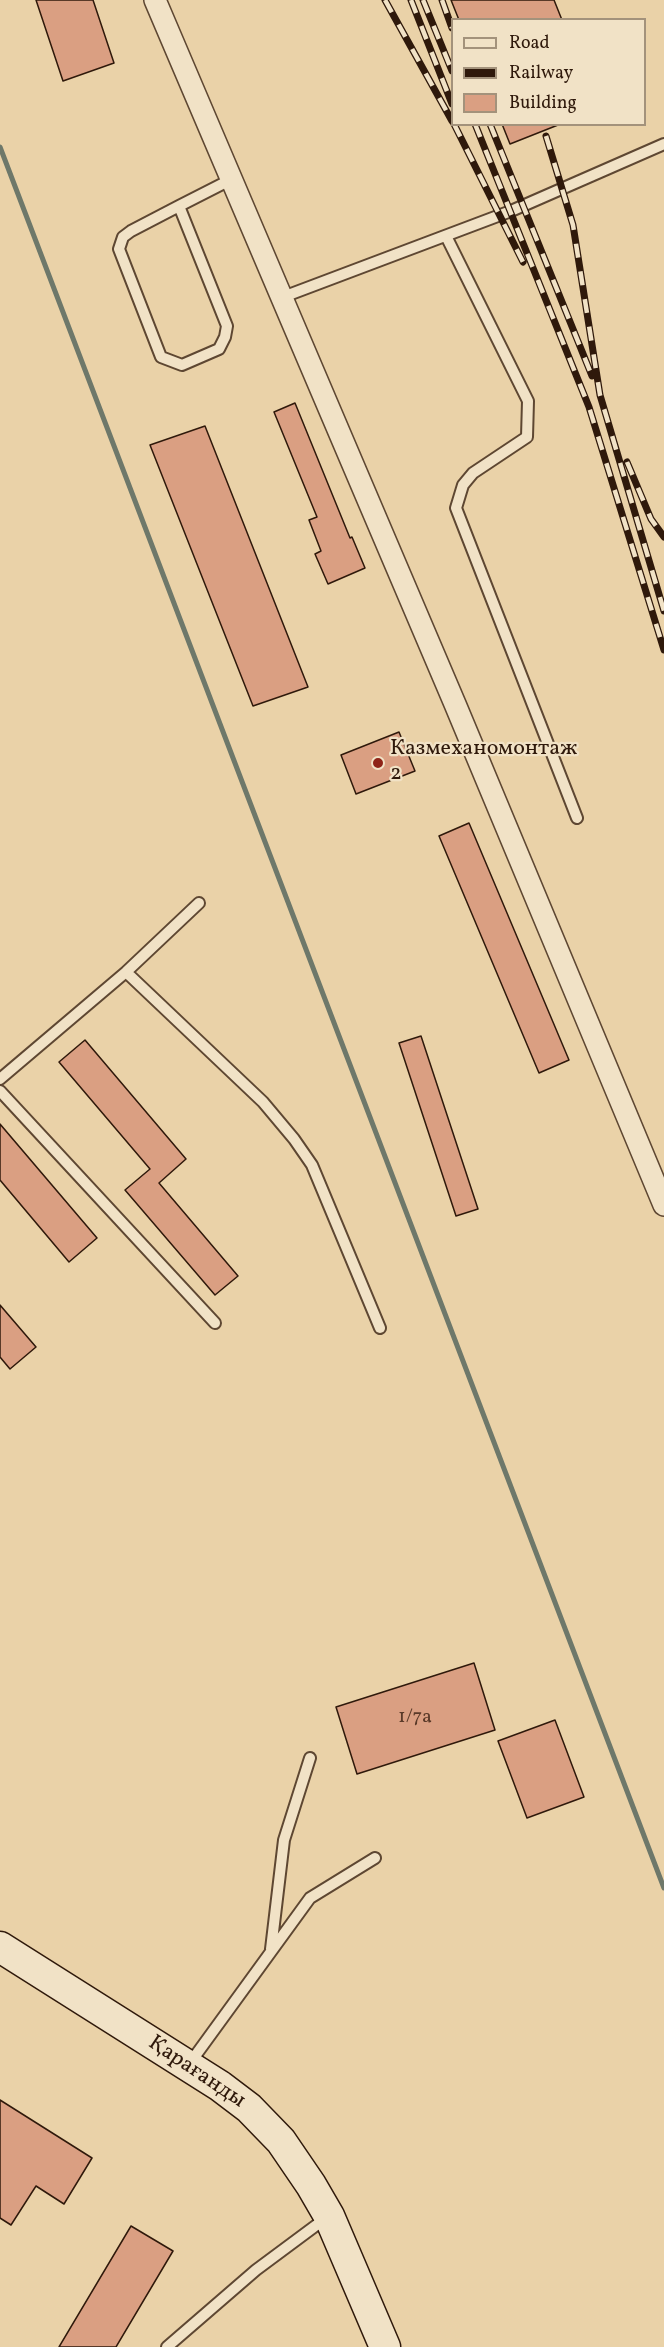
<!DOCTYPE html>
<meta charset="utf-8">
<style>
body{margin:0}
#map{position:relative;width:664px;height:2347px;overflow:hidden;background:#ead2a8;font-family:Vollkorn,serif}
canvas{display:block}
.legend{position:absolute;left:451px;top:18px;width:195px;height:108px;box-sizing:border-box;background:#f1e2c6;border:2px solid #a3927b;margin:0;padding:8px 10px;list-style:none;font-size:18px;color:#2f190b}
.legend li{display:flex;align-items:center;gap:12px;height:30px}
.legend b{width:30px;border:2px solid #a3927b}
</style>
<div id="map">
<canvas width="664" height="2347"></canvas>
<ul class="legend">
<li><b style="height:8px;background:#f1e2c6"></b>Road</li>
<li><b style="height:8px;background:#2f190b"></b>Railway</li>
<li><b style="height:16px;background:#da9f82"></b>Building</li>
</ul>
</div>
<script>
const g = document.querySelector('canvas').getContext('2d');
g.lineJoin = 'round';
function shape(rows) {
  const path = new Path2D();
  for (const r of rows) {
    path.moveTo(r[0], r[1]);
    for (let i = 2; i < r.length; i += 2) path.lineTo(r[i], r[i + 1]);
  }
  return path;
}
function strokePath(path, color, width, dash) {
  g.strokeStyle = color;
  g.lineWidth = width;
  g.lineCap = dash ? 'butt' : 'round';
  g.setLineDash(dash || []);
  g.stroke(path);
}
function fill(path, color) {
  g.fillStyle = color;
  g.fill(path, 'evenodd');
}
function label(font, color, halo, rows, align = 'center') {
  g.font = font + ' Vollkorn,serif';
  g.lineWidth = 4.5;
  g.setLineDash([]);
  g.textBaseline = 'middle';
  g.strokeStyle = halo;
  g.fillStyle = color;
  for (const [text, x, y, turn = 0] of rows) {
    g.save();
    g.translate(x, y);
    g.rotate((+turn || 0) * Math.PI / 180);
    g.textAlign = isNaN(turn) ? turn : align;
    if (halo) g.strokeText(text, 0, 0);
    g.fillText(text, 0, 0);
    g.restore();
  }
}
strokePath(shape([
 [0,147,664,1888]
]), '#6e786a', 5);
const building = shape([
 [36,0,93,0,114,63,63,81,36,0],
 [451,0,554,0,562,20,459,20,451,0],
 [502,124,558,124,558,125,510,144,502,124],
 [295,403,350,538,352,537,365,568,328,584,315,554,321,551,309,520,317,517,274,412,295,403],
 [205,426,308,687,253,706,150,445,205,426],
 [399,732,415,771,356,794,341,755,399,732],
 [469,823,569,1060,539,1073,439,836,469,823],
 [421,1036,478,1209,456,1216,399,1043,421,1036],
 [85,1040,186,1159,159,1183,238,1276,215,1295,125,1190,150,1169,59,1062,85,1040],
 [0,1124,97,1238,69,1262,0,1180,0,1124],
 [0,1305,36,1347,10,1369,0,1357,0,1305],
 [474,1663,495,1730,357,1774,336,1707,474,1663],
 [555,1720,584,1797,527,1818,498,1741,555,1720],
 [0,2100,92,2158,64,2204,36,2186,11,2225,0,2218,0,2100],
 [131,2226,173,2251,116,2347,59,2347,131,2226]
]);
fill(building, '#da9f82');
strokePath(building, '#2f190b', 1.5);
const service = shape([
 [179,206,227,326,225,337,219,349,182,365,161,357,119,249,123,237,131,231,179,206,232,179],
 [446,236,528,401,527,437,473,473,463,485,456,508,577,818],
 [283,297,511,211,664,144],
 [126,972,263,1102,294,1139,312,1165,380,1328],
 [0,1079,126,972,199,903],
 [0,1091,215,1323],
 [271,1949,284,1840,310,1758],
 [190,2063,310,1898,375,1858],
 [167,2347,256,2270,326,2218]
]);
const minor = shape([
 [155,0,455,704,664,1205]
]);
const secondary = shape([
 [0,1947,220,2086,249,2108,281,2141,311,2185,329,2216,385,2347]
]);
strokePath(service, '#5e4732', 14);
strokePath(minor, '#5e4732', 24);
strokePath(secondary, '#2f190b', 33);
strokePath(service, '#f1e2c6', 10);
strokePath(minor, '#f1e2c6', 21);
strokePath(secondary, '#f1e2c6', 30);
const rail = shape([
 [385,0,452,121],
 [411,0,452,104],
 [423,0,452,71],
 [442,0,452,28],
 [454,124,523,262],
 [475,124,589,407,664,650],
 [490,124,592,376],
 [546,136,573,225,600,395,664,611],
 [627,462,651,519,664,537]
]);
strokePath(rail, '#2f190b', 7);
strokePath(rail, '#f1e2c6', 4.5, [14]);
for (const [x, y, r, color] of [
 [378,763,6,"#8f2418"]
]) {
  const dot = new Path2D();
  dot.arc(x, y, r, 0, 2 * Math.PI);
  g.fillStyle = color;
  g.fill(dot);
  strokePath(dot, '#f1e2c6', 2);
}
label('20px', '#5a3a29', null, [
 ["1/7а",415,1718]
]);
label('22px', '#2f190b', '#f1e2c6', [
 ["Казмеханомонтаж",390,750],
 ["2",390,775]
], 'left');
label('22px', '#2f190b', '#f1e2c6', [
 ["Қарағанды",196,2073,34]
]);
</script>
